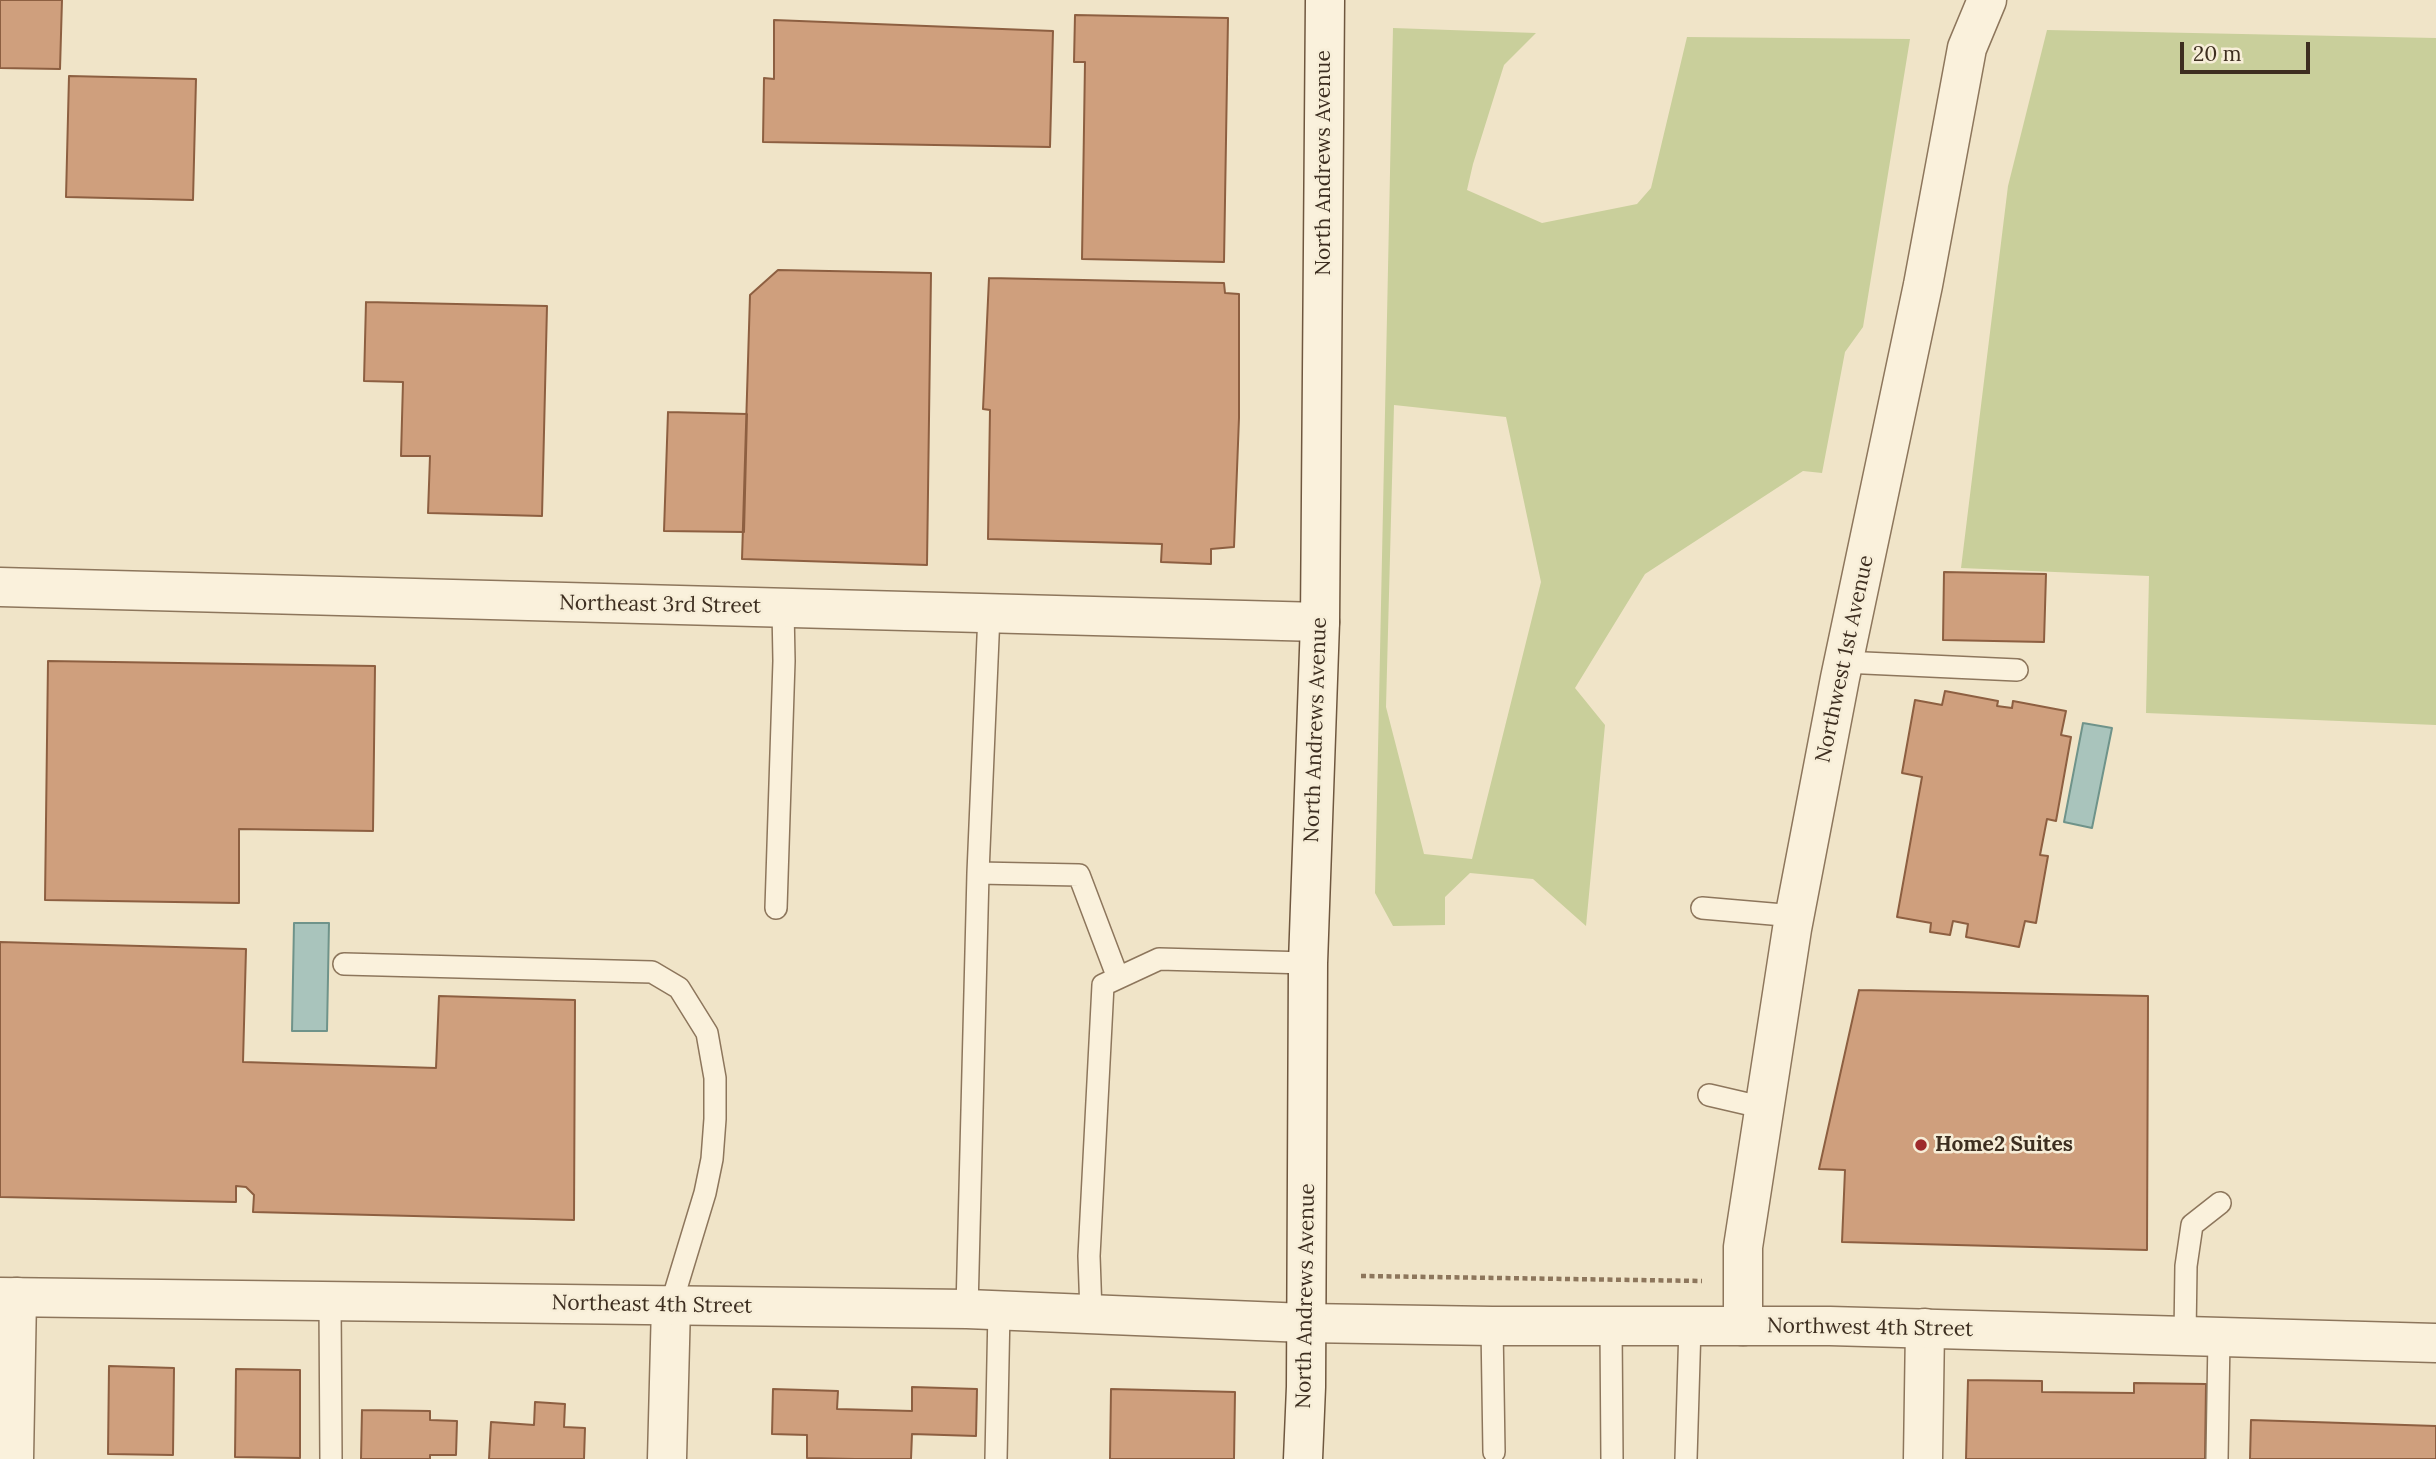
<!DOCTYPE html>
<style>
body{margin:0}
#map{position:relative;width:2436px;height:1459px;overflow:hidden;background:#f0e4c8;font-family:Lora,serif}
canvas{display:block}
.scale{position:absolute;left:2180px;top:42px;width:130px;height:32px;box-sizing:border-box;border:4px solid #3d2e20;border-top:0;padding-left:9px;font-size:21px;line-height:24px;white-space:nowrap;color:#3d2e20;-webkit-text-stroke:5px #f7eed8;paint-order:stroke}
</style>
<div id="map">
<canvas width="2436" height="1459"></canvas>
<div class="scale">20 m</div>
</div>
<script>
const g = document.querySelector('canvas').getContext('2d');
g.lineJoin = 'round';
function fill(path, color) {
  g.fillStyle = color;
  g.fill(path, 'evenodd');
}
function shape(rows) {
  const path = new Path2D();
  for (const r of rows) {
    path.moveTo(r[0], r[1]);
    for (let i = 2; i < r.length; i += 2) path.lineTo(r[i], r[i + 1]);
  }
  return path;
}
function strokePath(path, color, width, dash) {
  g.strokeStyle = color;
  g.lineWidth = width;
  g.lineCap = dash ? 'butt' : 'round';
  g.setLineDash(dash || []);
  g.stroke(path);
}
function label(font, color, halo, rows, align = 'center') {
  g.font = font + ' Lora,serif';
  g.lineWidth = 5;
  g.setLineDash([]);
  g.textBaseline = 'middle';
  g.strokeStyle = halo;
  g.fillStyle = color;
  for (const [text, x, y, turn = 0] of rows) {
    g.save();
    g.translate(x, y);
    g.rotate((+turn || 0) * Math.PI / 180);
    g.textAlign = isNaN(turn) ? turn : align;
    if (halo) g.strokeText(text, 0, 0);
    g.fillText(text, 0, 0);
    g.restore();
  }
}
fill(shape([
 [1393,28,1536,33,1504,65,1473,164,1467,190,1542,223,1637,204,1651,188,1687,37,1910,39,1863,327,1845,352,1822,473,1803,471,1645,574,1575,688,1605,725,1586,926,1533,879,1470,873,1445,897,1445,925,1393,926,1375,893],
 [1394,405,1506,417,1541,582,1472,859,1424,854,1386,707],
 [2047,30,2436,38,2436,725,2146,713,2149,576,1961,568,2008,186]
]), '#c9cf9b');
const water = shape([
 [2083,723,2112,728,2092,828,2064,822,2083,723],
 [294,923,329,923,327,1031,292,1031,294,923]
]);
fill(water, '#a9c4bc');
strokePath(water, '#6f938a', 2);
const building = shape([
 [0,0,62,0,60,69,0,68,0,0],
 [1075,15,1228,18,1224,262,1082,259,1085,62,1074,62,1075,15],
 [774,20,1053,31,1050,147,763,142,764,78,774,79,774,20],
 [69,76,196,79,193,200,66,197,69,76],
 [778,270,931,273,927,565,742,559,750,295,778,270],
 [989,278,1224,283,1225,293,1239,294,1239,418,1234,547,1211,549,1211,564,1161,562,1162,544,988,539,990,410,983,409,989,278],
 [366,302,547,306,542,516,428,513,430,456,401,456,403,382,364,381,366,302],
 [668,412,747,414,744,532,664,531,668,412],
 [1944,572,2046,574,2044,642,1943,640,1944,572],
 [48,661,375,666,373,831,239,829,239,903,45,900,48,661],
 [1945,691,1998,701,1997,706,2012,708,2013,701,2066,711,2061,735,2071,737,2056,821,2047,819,2040,855,2048,856,2036,923,2025,921,2019,947,1966,937,1968,924,1953,921,1950,935,1930,932,1931,923,1897,917,1922,777,1902,773,1915,700,1942,705,1945,691],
 [0,942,246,949,243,1062,436,1068,439,996,575,1000,574,1220,253,1212,254,1195,246,1187,236,1186,236,1202,0,1197,0,942],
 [1859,990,2148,996,2147,1250,1842,1242,1845,1170,1819,1169,1859,990],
 [109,1366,174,1368,173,1455,108,1454,109,1366],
 [236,1369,300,1370,300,1458,235,1457,236,1369],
 [1968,1380,2042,1381,2042,1392,2134,1393,2134,1383,2206,1384,2205,1459,1966,1459,1968,1380],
 [912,1387,977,1389,976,1436,912,1434,911,1459,855,1459,807,1458,807,1435,772,1434,773,1389,838,1391,837,1409,912,1411,912,1387],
 [1111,1389,1235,1392,1234,1459,1110,1459,1111,1389],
 [535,1402,565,1404,564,1427,585,1428,584,1459,489,1459,491,1422,534,1425,535,1402],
 [362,1410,430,1411,430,1420,457,1421,456,1455,430,1455,430,1459,361,1459,362,1410],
 [2251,1420,2436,1426,2436,1459,2250,1459,2251,1420]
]);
fill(building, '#cf9f7d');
strokePath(building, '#8d5f41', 2);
const service = shape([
 [1843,662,2017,670],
 [978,873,1079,875,1118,978],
 [776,908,784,661,783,608],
 [1702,908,1795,916],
 [344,964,652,972,679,988,707,1033,715,1078,715,1119,712,1159,705,1193,671,1305],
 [1709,1095,1765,1108],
 [330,1301,331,1459],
 [967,1309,978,873,989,614],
 [1091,1313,1089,1256,1103,985,1159,959,1308,963],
 [1492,1326,1494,1452],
 [1611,1327,1612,1459],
 [2185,1336,2186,1266,2192,1225,2220,1203],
 [996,1459,999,1310],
 [1686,1459,1690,1326],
 [2217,1459,2219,1337]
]);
const minor = shape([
 [0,587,1320,622],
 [1743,1326,1743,1247,1792,929,1840,678,1923,285,1967,48,1987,0],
 [14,1459,17,1297],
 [667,1459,671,1305],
 [1923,1459,1925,1328]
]);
const tertiary = shape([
 [0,1297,967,1309,1305,1323,1492,1326,1830,1326,2436,1343]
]);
const secondary = shape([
 [1303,1459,1306,1387,1308,963,1320,622,1325,0]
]);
strokePath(service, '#8d765c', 24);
strokePath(minor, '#8d765c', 41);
strokePath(tertiary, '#8d765c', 41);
strokePath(secondary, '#6f573f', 41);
strokePath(shape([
 [1361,1276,1702,1281]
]), '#8d765c', 4.5, [5, 3.5]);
strokePath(service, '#faf1dc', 21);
strokePath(minor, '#faf1dc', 38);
strokePath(tertiary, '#faf1dc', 38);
strokePath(secondary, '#faf1dc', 38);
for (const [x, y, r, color] of [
 [1921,1145,7,"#9e2a2b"]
]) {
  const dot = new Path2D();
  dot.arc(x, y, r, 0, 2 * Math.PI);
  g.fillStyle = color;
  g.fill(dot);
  strokePath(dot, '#f7eed8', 2.5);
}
label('21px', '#3d2e20', '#f7eed8', [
 ["North Andrews Avenue",1324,163,-90],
 ["Northeast 3rd Street",660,605,1],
 ["Northwest 1st Avenue",1845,659,-78],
 ["North Andrews Avenue",1316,730,-88],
 ["North Andrews Avenue",1306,1296,-89],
 ["Northeast 4th Street",652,1305,1],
 ["Northwest 4th Street",1870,1328,1]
]);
label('bold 21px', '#3d2e20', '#f7eed8', [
 ["Home2 Suites",1935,1145]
], 'left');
</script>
